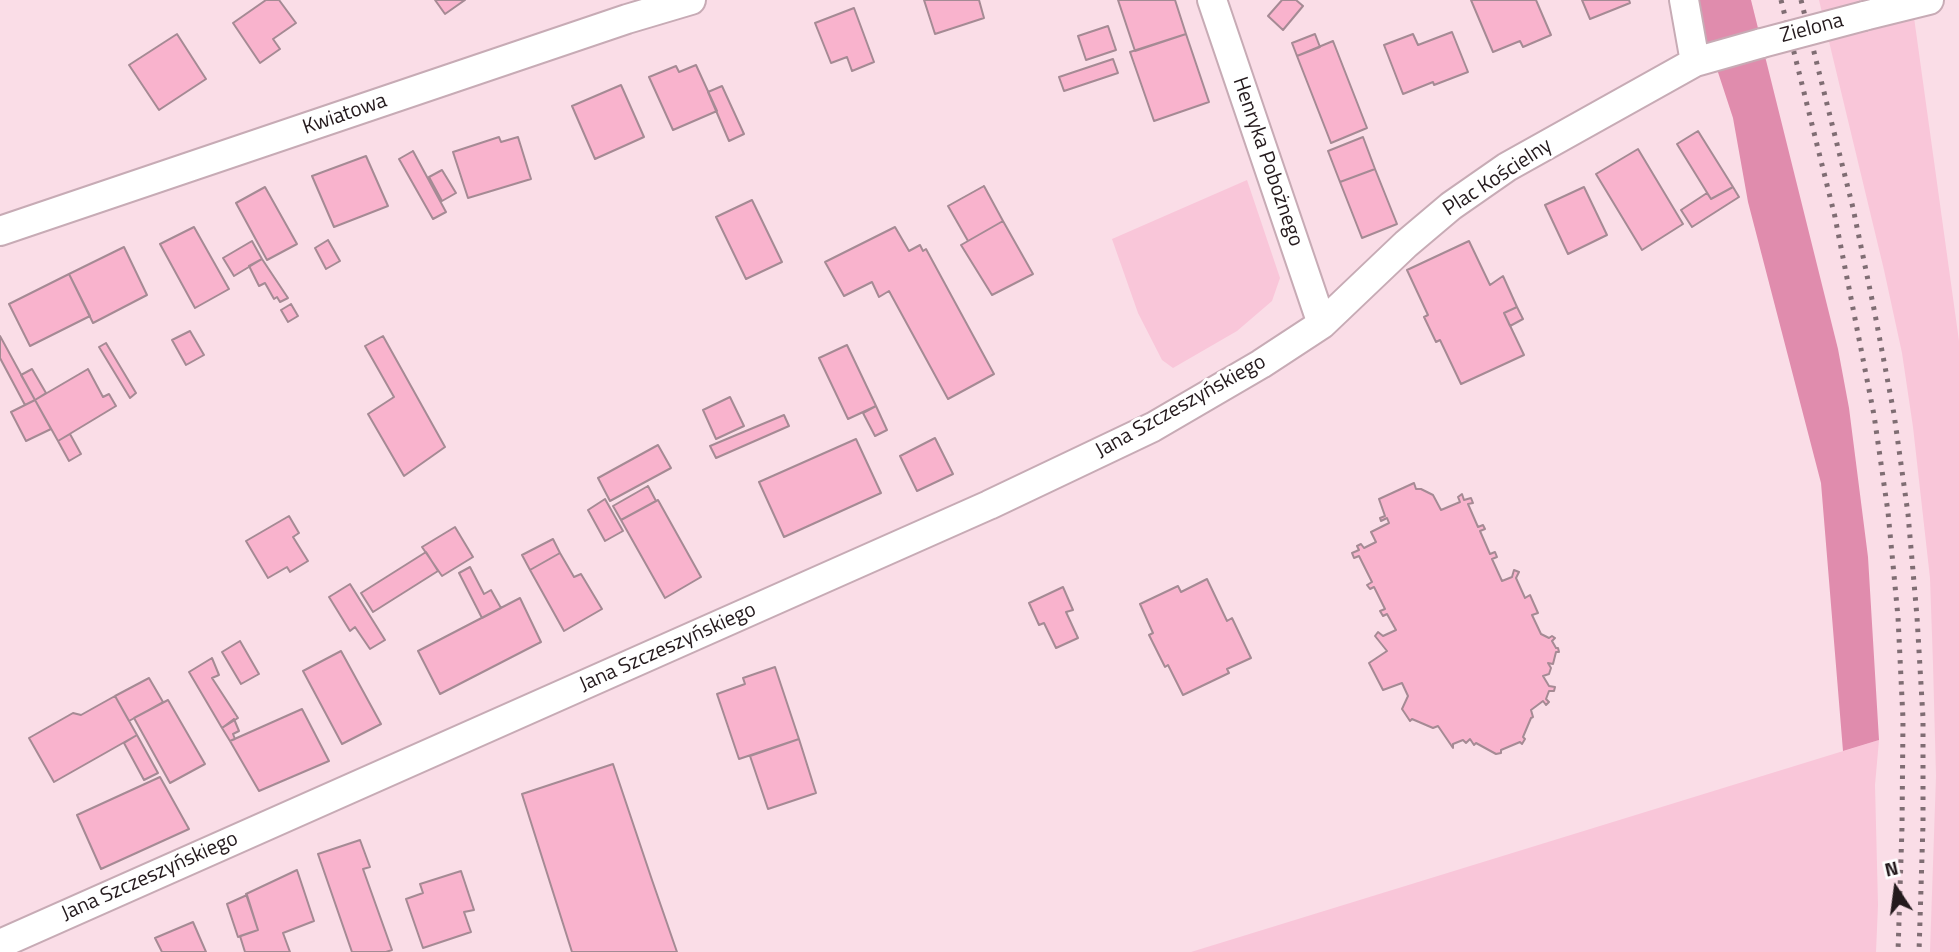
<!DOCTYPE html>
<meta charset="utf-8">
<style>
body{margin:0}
#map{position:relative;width:1959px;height:952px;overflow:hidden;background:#fadde7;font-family:"Titillium Web",sans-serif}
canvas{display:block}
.north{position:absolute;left:1861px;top:854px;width:70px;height:70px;-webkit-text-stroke:5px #fff;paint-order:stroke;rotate:347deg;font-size:19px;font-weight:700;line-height:28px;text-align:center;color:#241a1d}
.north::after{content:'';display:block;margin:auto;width:24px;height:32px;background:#241a1d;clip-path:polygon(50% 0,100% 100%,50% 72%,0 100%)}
</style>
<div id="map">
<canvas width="1959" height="952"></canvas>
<div class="north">N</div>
</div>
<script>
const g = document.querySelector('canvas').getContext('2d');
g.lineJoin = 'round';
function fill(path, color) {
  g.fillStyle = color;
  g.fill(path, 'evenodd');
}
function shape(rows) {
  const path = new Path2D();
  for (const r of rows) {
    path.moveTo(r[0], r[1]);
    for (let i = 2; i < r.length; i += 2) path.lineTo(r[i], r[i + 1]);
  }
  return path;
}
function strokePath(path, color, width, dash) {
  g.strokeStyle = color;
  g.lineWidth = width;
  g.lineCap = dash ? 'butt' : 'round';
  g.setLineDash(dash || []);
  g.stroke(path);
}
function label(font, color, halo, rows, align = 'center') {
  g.font = font + ' "Titillium Web",sans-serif';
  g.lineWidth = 6;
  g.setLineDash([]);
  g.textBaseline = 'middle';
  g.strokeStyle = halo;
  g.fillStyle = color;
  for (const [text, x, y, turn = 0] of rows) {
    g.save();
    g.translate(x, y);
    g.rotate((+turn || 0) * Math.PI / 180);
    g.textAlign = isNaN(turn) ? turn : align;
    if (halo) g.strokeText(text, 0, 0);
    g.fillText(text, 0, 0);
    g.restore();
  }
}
fill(shape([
 [1819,0,1911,0,1912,3,1959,341,1959,952,1930,952,1936,776,1933,664,1930,578,1913,427,1902,353,1884,270],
 [1247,180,1280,278,1272,301,1237,331,1173,368,1162,360,1138,313,1112,239],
 [1879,740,1875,785,1878,905,1876,952,1191,952]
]), '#f9c6d9');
fill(shape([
 [1684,0,1751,0,1838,349,1849,408,1868,557,1879,740,1843,751,1821,483,1748,202,1733,118,1713,57,1695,62]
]), '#e08cad');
const building = shape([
 [266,0,279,0,296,23,273,39,280,49,260,63,233,23,266,0],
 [435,0,465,0,445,14,435,0],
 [924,0,979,0,984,18,935,34,924,0],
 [1118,0,1175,0,1186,34,1135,51,1118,0],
 [1282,0,1296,0,1303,6,1283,30,1268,16,1282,0],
 [1471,0,1536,0,1551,35,1523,47,1520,41,1493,52,1471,0],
 [1582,0,1629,0,1630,3,1590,19,1582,0],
 [854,8,874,62,852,71,847,57,831,63,815,23,854,8],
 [1108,26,1116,50,1086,60,1078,36,1108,26],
 [1452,32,1468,72,1434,85,1433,82,1403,94,1384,45,1413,34,1418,45,1452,32],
 [177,34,206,79,159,110,129,65,177,34],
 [1186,34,1209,102,1154,121,1130,52,1186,34],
 [1315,34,1320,47,1297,56,1292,43,1315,34],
 [1333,41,1367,128,1331,143,1297,56,1333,41],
 [1113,59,1118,73,1064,91,1059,77,1113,59],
 [696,65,717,111,673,130,649,77,676,66,679,72,696,65],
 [621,85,644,137,595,159,572,106,621,85],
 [722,86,744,134,729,141,708,92,722,86],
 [1698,131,1733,187,1711,199,1677,144,1698,131],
 [499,137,501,142,518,137,531,179,468,198,453,152,499,137],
 [1363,137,1375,169,1340,182,1328,151,1363,137],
 [1638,149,1683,224,1642,250,1596,174,1638,149],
 [413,151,446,212,433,219,399,159,413,151],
 [366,156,388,206,334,227,312,176,366,156],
 [1375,169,1397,224,1362,238,1340,182,1375,169],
 [442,170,456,193,442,201,429,177,442,170],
 [984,186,1003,221,968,241,948,206,984,186],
 [265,187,297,244,267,260,236,203,265,187],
 [1584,187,1607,235,1568,254,1545,205,1584,187],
 [1733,187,1739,197,1692,227,1681,210,1707,193,1711,199,1733,187],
 [752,200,782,262,746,279,716,217,752,200],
 [1003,221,1033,274,992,295,961,245,1003,221],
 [194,227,229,289,195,308,160,244,194,227],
 [895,227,909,251,920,245,923,251,926,249,994,374,948,399,889,291,879,297,872,282,844,296,825,262,895,227],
 [328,240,340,261,326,269,315,248,328,240],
 [252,241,262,259,234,276,223,258,252,241],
 [1469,241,1490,285,1503,276,1517,307,1504,313,1524,355,1461,384,1440,340,1436,342,1424,317,1428,315,1407,270,1469,241],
 [124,247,147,295,93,323,69,274,124,247],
 [262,259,288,298,280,302,277,297,274,299,265,283,259,286,249,266,262,259],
 [69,274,90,316,30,346,9,304,69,274],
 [291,304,298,316,288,322,281,310,291,304],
 [1517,307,1523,319,1510,326,1504,313,1517,307],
 [190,331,204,355,186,365,172,340,190,331],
 [0,336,35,400,25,405,0,358,0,336],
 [383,336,445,447,404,476,368,414,394,397,365,346,383,336],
 [106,343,136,393,130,398,99,347,106,343],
 [847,345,876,406,848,419,819,358,847,345],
 [32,369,46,393,35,400,21,375,32,369],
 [88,369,103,397,109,394,116,406,58,441,35,400,88,369],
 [730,397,744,426,716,439,703,410,730,397],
 [35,400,51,429,26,441,11,412,35,400],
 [876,406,887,430,875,436,863,413,876,406],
 [784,415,789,426,716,458,710,446,784,415],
 [70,434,81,454,69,461,58,441,70,434],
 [935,438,953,474,917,491,900,456,935,438],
 [856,439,881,493,784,537,759,482,856,439],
 [658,445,671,468,610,501,598,478,658,445],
 [1414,483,1416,489,1421,489,1433,495,1441,510,1460,502,1458,497,1462,494,1464,500,1471,498,1473,503,1468,504,1478,527,1483,525,1485,529,1480,531,1490,554,1495,552,1497,557,1492,559,1502,581,1512,577,1514,570,1519,572,1516,578,1525,598,1530,595,1538,613,1532,615,1541,634,1549,638,1552,636,1555,638,1552,641,1556,648,1558,648,1559,652,1556,652,1553,664,1548,663,1551,668,1549,674,1543,676,1549,686,1555,687,1554,691,1549,691,1546,699,1549,702,1546,705,1543,701,1531,710,1533,717,1531,718,1523,737,1525,739,1522,744,1520,742,1501,750,1501,753,1496,754,1476,743,1474,745,1470,739,1466,743,1463,740,1453,744,1453,748,1438,726,1433,728,1412,719,1410,721,1402,709,1408,696,1402,683,1383,690,1369,663,1387,651,1375,636,1378,632,1383,636,1396,630,1387,614,1383,616,1380,611,1385,609,1374,587,1370,589,1367,585,1372,582,1359,556,1354,558,1352,553,1359,550,1357,546,1361,544,1364,548,1376,542,1371,532,1389,523,1387,518,1381,521,1380,518,1385,516,1379,499,1414,483],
 [648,486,656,501,621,520,613,506,648,486],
 [605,499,623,531,605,541,588,510,605,499],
 [658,500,701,577,665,598,621,520,658,500],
 [289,516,299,533,293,537,308,561,290,572,287,567,268,578,246,541,289,516],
 [455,527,473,557,442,576,422,547,455,527],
 [553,539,560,553,530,570,522,555,553,539],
 [426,552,438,571,373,612,361,593,426,552],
 [560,553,574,577,581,574,602,609,564,631,530,570,560,553],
 [470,567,484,594,491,590,501,608,482,618,459,573,470,567],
 [1207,579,1227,621,1232,618,1251,658,1227,669,1229,673,1183,695,1168,665,1165,667,1149,635,1153,633,1140,604,1178,586,1181,592,1207,579],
 [350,584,385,640,370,649,355,627,350,631,329,597,350,584],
 [1063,587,1073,610,1066,612,1078,638,1056,648,1044,623,1039,625,1029,603,1063,587],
 [520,598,541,642,440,694,418,651,520,598],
 [240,641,259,674,241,684,222,652,240,641],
 [341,651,381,724,342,744,303,671,341,651],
 [212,658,219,675,212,678,238,718,222,728,189,672,212,658],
 [775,667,799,739,739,759,717,694,745,684,743,678,775,667],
 [149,678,163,702,129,721,115,696,149,678],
 [115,696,137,735,54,782,29,738,73,713,81,715,115,696],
 [168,700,205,764,170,783,134,718,168,700],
 [302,709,329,761,259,791,230,741,302,709],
 [234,719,239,731,233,734,235,739,230,741,222,728,234,719],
 [137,735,158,773,144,780,124,743,137,735],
 [799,739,816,793,768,809,750,756,799,739],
 [613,764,652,880,677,952,572,952,522,794,613,764],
 [160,777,189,829,101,869,77,815,160,777],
 [360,840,370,867,363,869,392,950,386,952,352,952,318,854,360,840],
 [297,870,314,921,283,933,290,952,245,952,240,936,258,930,246,894,297,870],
 [461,871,474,910,464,912,471,932,423,948,406,899,423,893,420,884,461,871],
 [247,895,258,930,238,937,227,904,247,895],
 [193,922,206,952,162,952,155,938,193,922]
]);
fill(building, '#f9b3cd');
strokePath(building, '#a58a94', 2);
const street = shape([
 [1212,0,1322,324],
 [1684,0,1695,62],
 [1864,16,1929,0],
 [0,231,627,19,691,0],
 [0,944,989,505,1153,427,1261,364,1322,324,1406,244,1451,206,1507,167,1695,62,1762,43]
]);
strokePath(street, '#c7abb5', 32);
strokePath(street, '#fff', 28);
strokePath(shape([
 [1781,0,1835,217,1874,415,1888,512,1898,617,1903,719,1902,827,1898,952],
 [1801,0,1853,208,1874,309,1894,414,1908,514,1917,617,1923,718,1923,824,1919,952]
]), '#7f6d73', 5, [3.5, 7]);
const streetBridge = shape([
 [1762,43,1864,16]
]);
strokePath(streetBridge, '#c7abb5', 32, []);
strokePath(streetBridge, '#fff', 28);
label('21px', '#241a1d', '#fff', [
 ["Zielona",1812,29,-15],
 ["Kwiatowa",345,115,-19],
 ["Henryka Pobożnego",1267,162,71],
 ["Plac Kościelny",1498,178,-33],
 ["Jana Szczeszyńskiego",1181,407,-29],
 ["Jana Szczeszyńskiego",668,648,-24],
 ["Jana Szczeszyńskiego",150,877,-24]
]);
</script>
